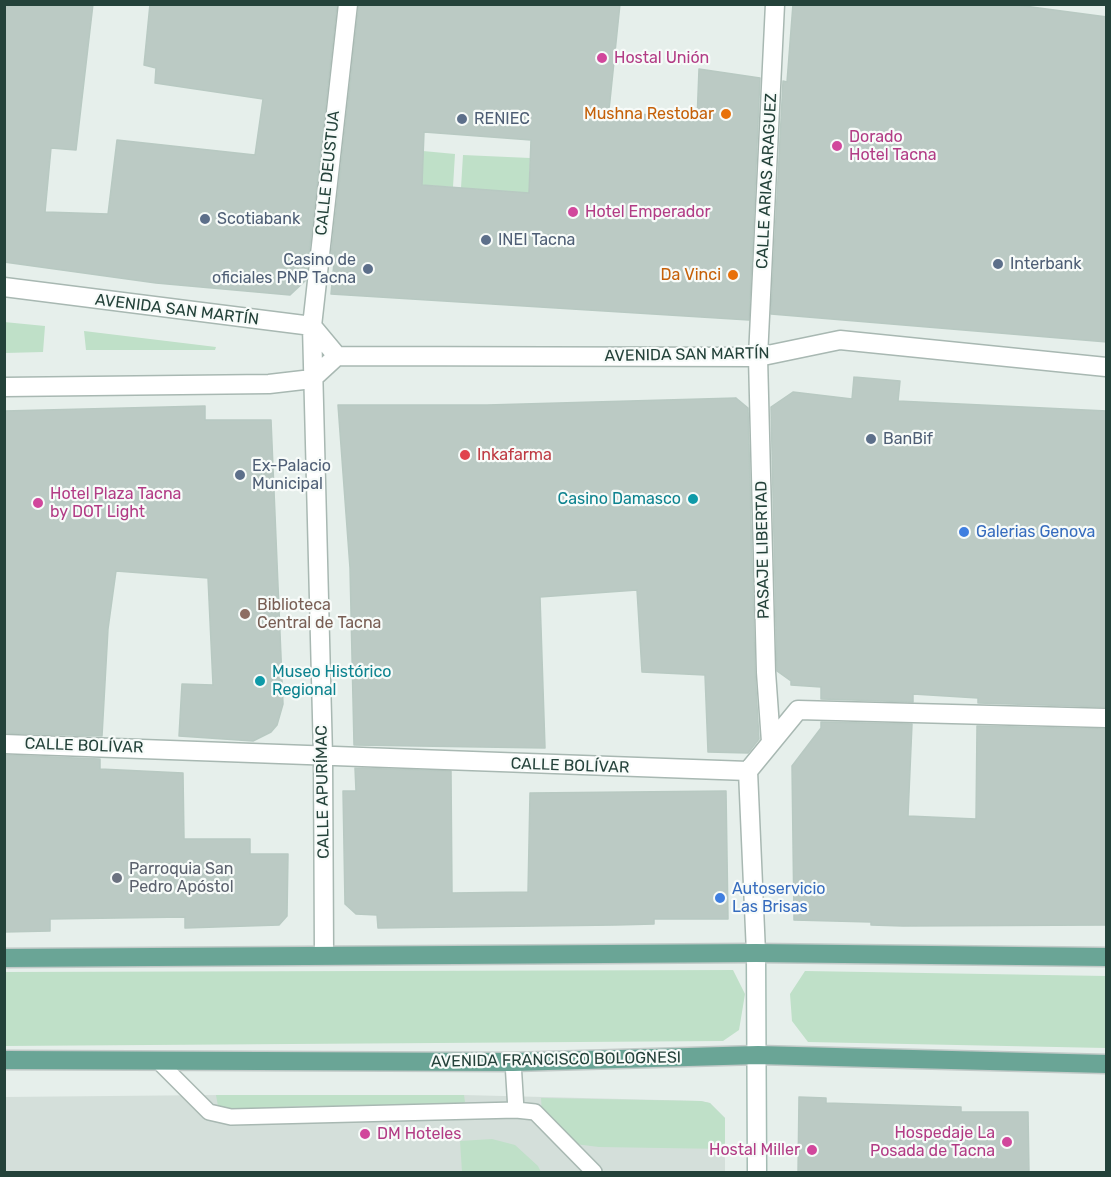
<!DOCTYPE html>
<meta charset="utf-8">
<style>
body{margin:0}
#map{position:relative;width:1111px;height:1177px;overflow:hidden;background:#e6efeb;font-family:Rubik,sans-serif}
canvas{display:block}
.frame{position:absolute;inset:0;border:6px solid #24423a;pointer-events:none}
</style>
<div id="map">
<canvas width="1111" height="1177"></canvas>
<div class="frame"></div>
</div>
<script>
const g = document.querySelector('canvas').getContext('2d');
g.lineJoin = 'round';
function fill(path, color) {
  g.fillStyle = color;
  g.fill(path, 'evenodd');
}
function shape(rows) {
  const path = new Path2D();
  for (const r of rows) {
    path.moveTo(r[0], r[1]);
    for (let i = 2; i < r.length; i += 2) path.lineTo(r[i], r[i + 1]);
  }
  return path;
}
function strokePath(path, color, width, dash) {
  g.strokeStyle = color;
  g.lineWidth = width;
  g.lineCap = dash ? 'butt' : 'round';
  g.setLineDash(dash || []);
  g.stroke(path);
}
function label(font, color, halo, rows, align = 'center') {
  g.font = font + ' Rubik,sans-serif';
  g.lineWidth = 4.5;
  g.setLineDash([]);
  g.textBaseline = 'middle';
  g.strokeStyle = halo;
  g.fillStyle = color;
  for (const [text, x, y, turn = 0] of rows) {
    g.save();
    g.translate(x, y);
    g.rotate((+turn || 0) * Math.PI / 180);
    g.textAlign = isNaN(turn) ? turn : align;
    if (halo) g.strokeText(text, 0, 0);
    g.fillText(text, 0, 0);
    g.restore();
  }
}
fill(shape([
 [216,1095,464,1095,701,1101,710,1103,725,1118,725,1172,5,1172,5,1097]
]), '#d4dfda');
fill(shape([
 [423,151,455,154,453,187,422,185],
 [463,155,530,158,529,193,461,188],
 [4,322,45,326,43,352,5,353],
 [84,331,216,347,215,350,86,350],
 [733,970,745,994,739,1030,723,1041,5,1046,5,972],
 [805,971,1106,976,1106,1048,808,1042,792,1021,790,994],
 [216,1095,464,1095,465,1102,456,1109,307,1106,228,1109,218,1106],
 [541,1098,701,1101,710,1103,725,1118,725,1149,599,1147,575,1144,542,1113],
 [492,1139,515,1145,538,1166,541,1172,462,1172,460,1141]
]), '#bfe0c8');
const building = shape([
 [4,4,93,4,76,150,51,148,45,212,108,214,117,140,255,155,263,99,155,83,156,68,144,65,150,4,337,4,306,280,290,295,156,283,4,262,4,4],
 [359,4,620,4,609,110,697,121,699,69,760,78,749,320,331,294,335,252,331,256,359,4],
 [424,132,531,140,529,193,422,185,424,132],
 [793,4,1009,4,1107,17,1107,342,771,314,783,81,787,82,793,4],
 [854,377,900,381,898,401,1107,411,1107,707,978,703,978,698,913,694,913,702,821,699,821,687,791,685,791,681,777,671,771,407,793,392,852,399,854,377],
 [736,398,748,408,755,672,759,739,748,753,708,752,705,675,642,672,637,590,540,597,545,748,354,745,350,568,338,405,487,405,736,398],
 [205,406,205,420,271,420,283,704,277,725,271,732,253,741,179,736,182,684,213,685,208,578,116,571,108,629,102,736,4,733,4,411,205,406],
 [821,722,912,724,908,816,976,819,977,726,1107,729,1107,925,903,926,871,925,871,922,794,920,792,766,821,728,821,722],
 [4,755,100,759,100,769,183,773,184,839,250,839,250,854,288,854,287,916,279,925,185,928,185,917,50,919,50,931,4,932,4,755],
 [355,768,451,771,452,893,528,892,530,793,726,791,728,919,654,919,654,924,616,925,378,928,377,915,356,914,345,904,343,791,356,791,355,768],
 [799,1097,826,1098,826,1103,961,1107,961,1112,1028,1112,1029,1173,798,1173,799,1097]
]);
fill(building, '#bbcac4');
strokePath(building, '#b8c9c2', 1.5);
const lane = shape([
 [160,1063,209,1112,231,1117,516,1110,513,1062],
 [516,1110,535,1112,594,1172]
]);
const street = shape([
 [4,287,312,326,337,356,758,357,840,340,1106,367],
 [4,387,269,384,312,379,337,356],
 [771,742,766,672,758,357,775,4],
 [4,744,748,771],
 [748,771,798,710,1106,718],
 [748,771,756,953],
 [324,954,323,756,312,326,348,4]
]);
const secondary = shape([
 [756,953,757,1172]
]);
const primary = shape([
 [4,958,756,953,1106,957],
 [4,1060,513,1062,758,1055,1106,1064]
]);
strokePath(lane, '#a8b8b2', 18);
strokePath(street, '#a8b8b2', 21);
strokePath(secondary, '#a4bbb3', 21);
strokePath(primary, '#c2cac8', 21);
strokePath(lane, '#fff', 15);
strokePath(street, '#fff', 18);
strokePath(secondary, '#fff', 18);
strokePath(primary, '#6aa596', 18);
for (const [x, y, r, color] of [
 [602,58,6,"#d1479c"],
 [726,114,6,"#e8710a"],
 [462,119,6,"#5c6f8a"],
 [837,146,6,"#d1479c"],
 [573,212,6,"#d1479c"],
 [205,219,6,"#5c6f8a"],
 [486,240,6,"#5c6f8a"],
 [998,264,6,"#5c6f8a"],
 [368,269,6,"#5c6f8a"],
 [733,275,6,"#e8710a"],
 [871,439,6,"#5c6f8a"],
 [465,455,6,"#e0444e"],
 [240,475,6,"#5c6f8a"],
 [693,499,6,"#0f9aa8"],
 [38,503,6,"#d1479c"],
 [964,532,6,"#3f7fe0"],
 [245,614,6,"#8d6e63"],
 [260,681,6,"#0f9aa8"],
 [117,878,6,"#6b7280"],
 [720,898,6,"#3f7fe0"],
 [365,1134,6,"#d1479c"],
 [1007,1142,6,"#d1479c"],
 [812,1150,6,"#d1479c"]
]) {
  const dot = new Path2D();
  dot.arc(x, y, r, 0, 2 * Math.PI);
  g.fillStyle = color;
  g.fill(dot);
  strokePath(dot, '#f7fbf9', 2);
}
label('16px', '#b23c85', '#f7fbf9', [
 ["Hostal Unión",614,58],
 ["Dorado",849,137],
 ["Hotel Tacna",849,155],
 ["Hotel Emperador",585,212],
 ["Hotel Plaza Tacna",50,494],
 ["by DOT Light",50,512],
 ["Hospedaje La",995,1133,"right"],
 ["Posada de Tacna",995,1151,"right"],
 ["DM Hoteles",377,1134],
 ["Hostal Miller",800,1150,"right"]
], 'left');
label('16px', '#c56008', '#f7fbf9', [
 ["Mushna Restobar",714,114],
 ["Da Vinci",721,275]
], 'right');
label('16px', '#4e5e75', '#f7fbf9', [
 ["RENIEC",474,119],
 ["Scotiabank",217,219],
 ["INEI Tacna",498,240],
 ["Casino de",356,260,"right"],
 ["oficiales PNP Tacna",356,278,"right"],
 ["Interbank",1010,264],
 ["BanBif",883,439],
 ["Ex-Palacio",252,466],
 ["Municipal",252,484]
], 'left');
label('16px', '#24423a', '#f7fbf9', [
 ["CALLE DEUSTUA",328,173,-84],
 ["CALLE ARIAS ARAGUEZ",767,181,-87],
 ["AVENIDA SAN MARTÍN",177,310,7],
 ["AVENIDA SAN MARTÍN",687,355,-1],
 ["PASAJE LIBERTAD",763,550,-91],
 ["CALLE BOLÍVAR",84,746,2],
 ["CALLE BOLÍVAR",570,766,2],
 ["CALLE APURÍMAC",323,792,-91],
 ["AVENIDA FRANCISCO BOLOGNESI",556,1060,-1]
]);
label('16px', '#be3a42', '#f7fbf9', [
 ["Inkafarma",477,455]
], 'left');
label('16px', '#0d838f', '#f7fbf9', [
 ["Casino Damasco",681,499],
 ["Museo Histórico",272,672,"left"],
 ["Regional",272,690,"left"]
], 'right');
label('16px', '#366cbe', '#f7fbf9', [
 ["Galerias Genova",976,532],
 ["Autoservicio",732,889],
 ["Las Brisas",732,907]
], 'left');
label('16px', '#785e54', '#f7fbf9', [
 ["Biblioteca",257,605],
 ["Central de Tacna",257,623]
], 'left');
label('16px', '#5b616d', '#f7fbf9', [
 ["Parroquia San",129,869],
 ["Pedro Apóstol",129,887]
], 'left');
</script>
